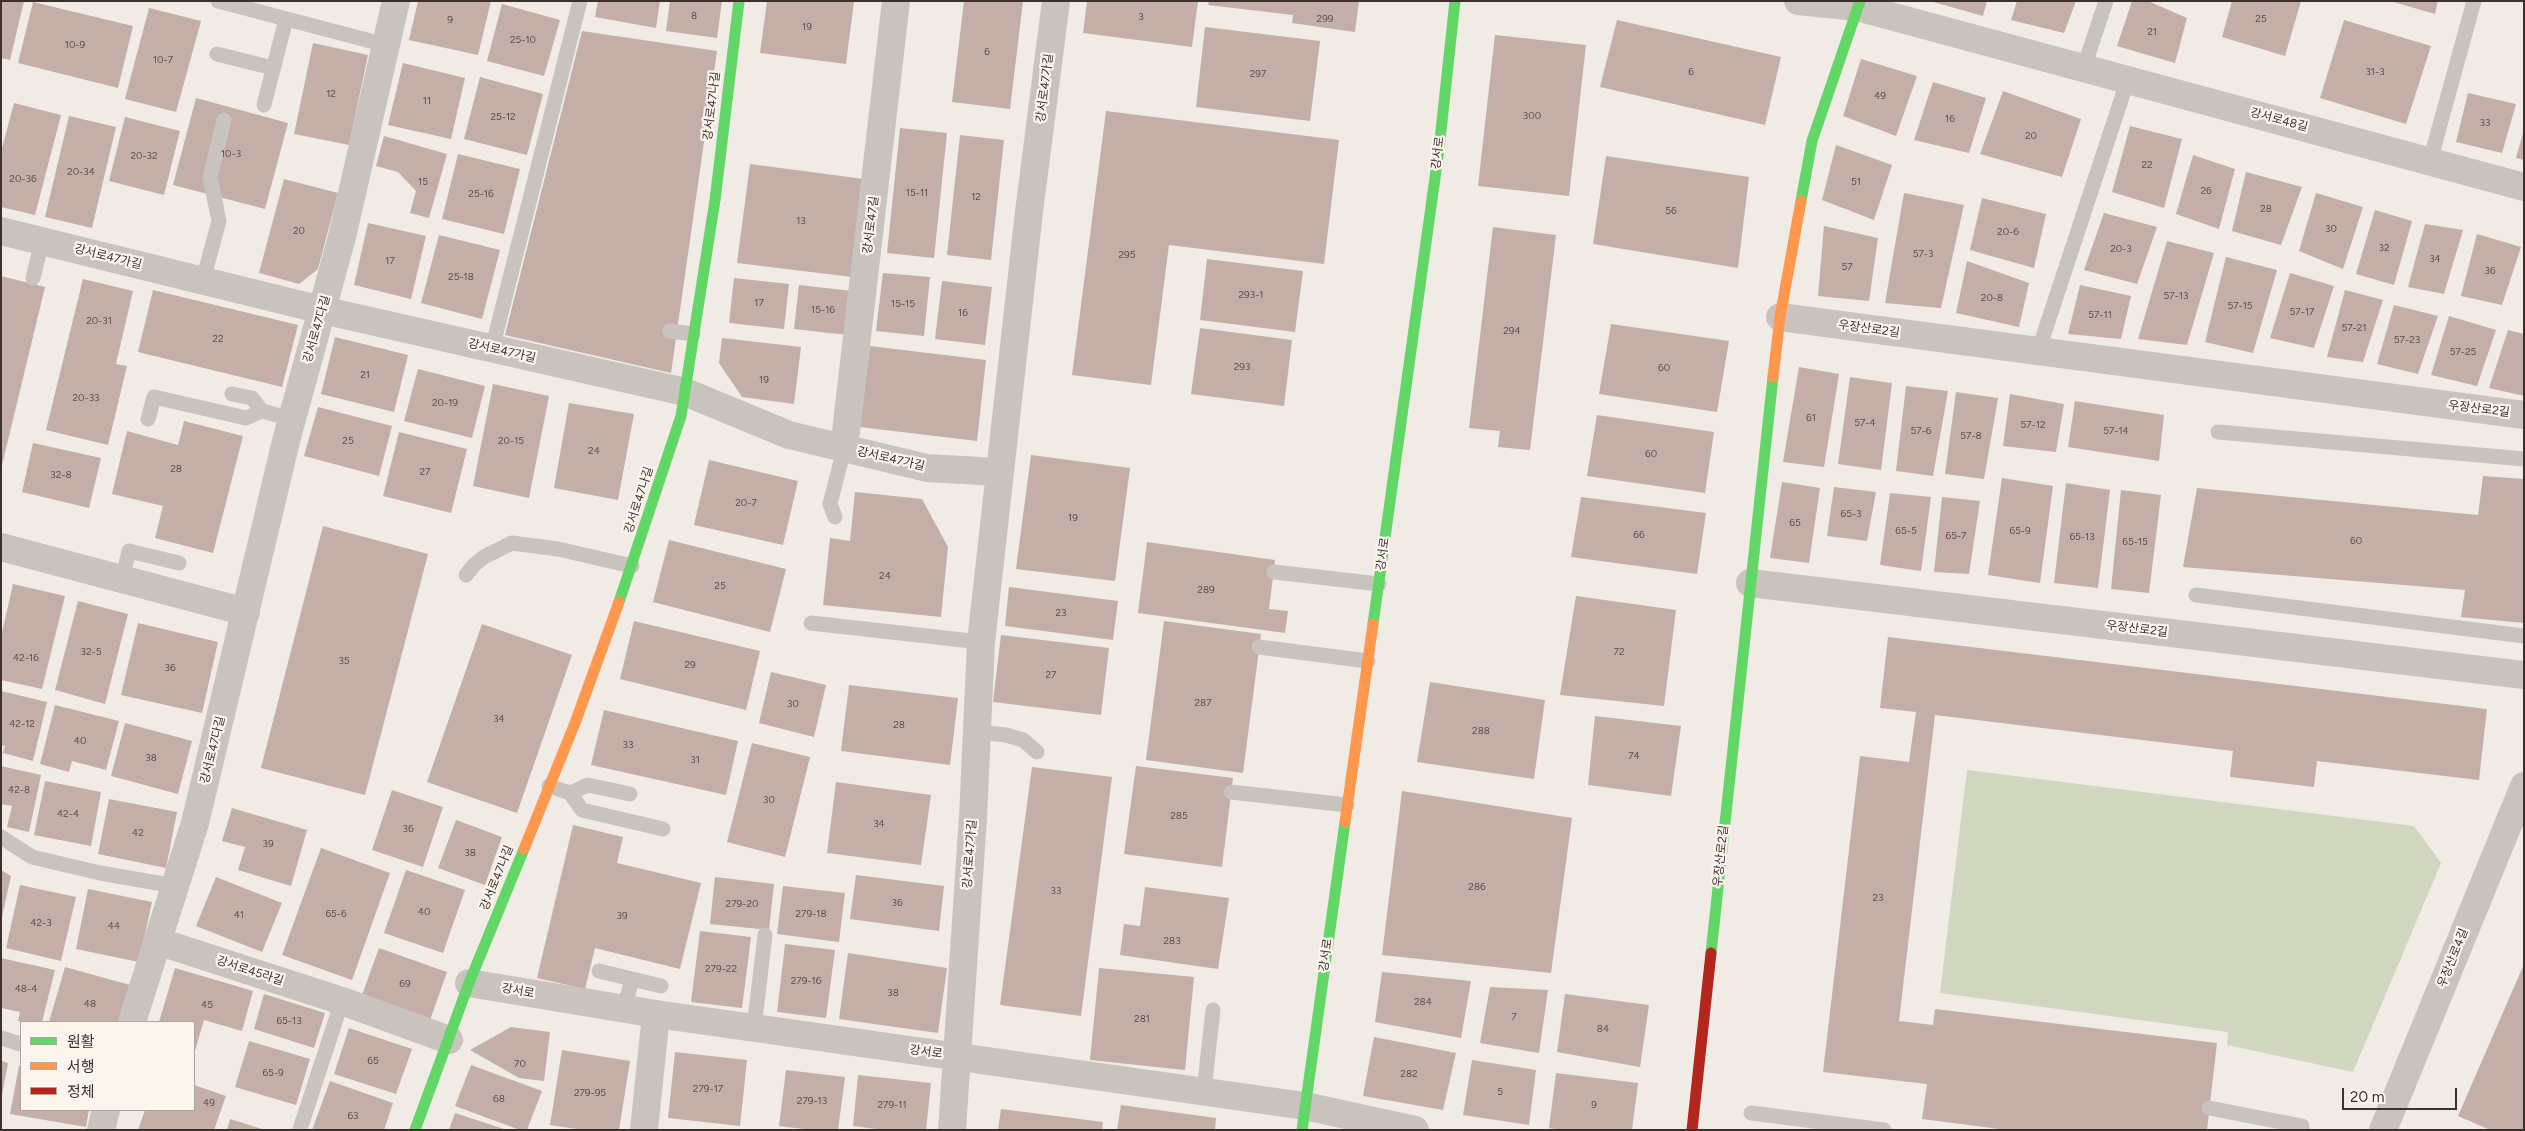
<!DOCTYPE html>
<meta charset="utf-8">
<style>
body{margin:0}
#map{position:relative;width:2525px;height:1131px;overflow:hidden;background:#f0ebe5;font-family:Figtree,"Noto Sans KR",sans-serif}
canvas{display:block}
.frame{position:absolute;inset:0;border:2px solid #3b302b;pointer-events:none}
.legend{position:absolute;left:20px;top:1021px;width:175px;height:90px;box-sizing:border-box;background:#fbf5ee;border:1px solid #aea6a0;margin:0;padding:6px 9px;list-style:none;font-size:15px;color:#3b302b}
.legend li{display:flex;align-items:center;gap:10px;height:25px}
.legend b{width:25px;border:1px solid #aea6a0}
.scale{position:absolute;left:2342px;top:1088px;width:115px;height:22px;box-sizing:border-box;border:2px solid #3b302b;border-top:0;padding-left:6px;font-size:15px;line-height:18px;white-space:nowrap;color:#3b302b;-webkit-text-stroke:4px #fbf5ee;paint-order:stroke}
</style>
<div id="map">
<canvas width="2525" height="1131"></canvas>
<div class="frame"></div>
<ul class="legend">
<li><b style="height:6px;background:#63d668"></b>원활</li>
<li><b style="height:6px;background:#ff974d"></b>서행</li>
<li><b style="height:6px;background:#b3261e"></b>정체</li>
</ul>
<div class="scale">20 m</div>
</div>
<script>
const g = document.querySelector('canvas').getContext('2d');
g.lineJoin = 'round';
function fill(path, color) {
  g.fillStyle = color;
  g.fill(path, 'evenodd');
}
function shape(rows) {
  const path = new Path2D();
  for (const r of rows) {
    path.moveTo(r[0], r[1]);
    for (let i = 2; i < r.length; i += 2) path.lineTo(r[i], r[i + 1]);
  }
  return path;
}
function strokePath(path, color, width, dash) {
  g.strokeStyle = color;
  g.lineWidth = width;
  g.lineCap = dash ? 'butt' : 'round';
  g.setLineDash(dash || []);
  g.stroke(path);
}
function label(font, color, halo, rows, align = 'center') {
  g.font = font + ' Figtree,"Noto Sans KR",sans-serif';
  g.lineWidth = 4.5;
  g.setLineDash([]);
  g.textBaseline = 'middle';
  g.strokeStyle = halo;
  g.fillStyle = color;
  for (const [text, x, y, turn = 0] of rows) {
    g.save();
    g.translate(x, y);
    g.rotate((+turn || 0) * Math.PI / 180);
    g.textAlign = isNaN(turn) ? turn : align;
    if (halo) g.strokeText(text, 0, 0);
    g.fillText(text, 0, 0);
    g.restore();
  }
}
fill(shape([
 [1967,770,2414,826,2441,863,2353,1072,2227,1045,2228,1032,1940,993]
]), '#d1d6bf');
fill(shape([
 [1,1,24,1,10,60,1,58],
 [418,1,491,1,478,55,409,40],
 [598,1,660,1,656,28,595,17],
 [670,1,722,1,717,38,666,31],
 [767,1,854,1,846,64,760,53],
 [964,1,1023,1,1010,109,952,102],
 [1087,1,1198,1,1192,47,1083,33],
 [1209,1,1359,1,1355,32,1292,23,1293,15,1208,5],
 [1930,1,1987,1,1983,16],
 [2017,1,2076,1,2064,33,2011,20],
 [2132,1,2148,1,2187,18,2175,63,2117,46],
 [2232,1,2301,1,2285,56,2222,37],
 [2390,1,2438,1,2435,14],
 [33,2,133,26,118,88,18,63],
 [502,4,560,20,544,76,487,61],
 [149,8,201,21,176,112,125,99],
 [1617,20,1781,57,1765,125,1600,87],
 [2344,20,2431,46,2406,124,2320,98],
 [1205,27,1320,41,1310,121,1196,107],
 [582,31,717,51,671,373,505,335],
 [1495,35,1586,45,1569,196,1478,186],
 [313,43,368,55,349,145,294,134],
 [1861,59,1917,76,1896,136,1843,116],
 [403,63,465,78,451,139,388,125],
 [480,77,543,94,527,155,464,139],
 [1933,82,1986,98,1969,153,1914,140],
 [2003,91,2081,119,2062,177,1980,154],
 [2468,93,2516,104,2502,153,2456,142],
 [196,98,288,123,265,209,173,185],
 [14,103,61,115,35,215,1,207,1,152],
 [1106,111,1339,140,1324,264,1169,245,1151,385,1072,375],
 [69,116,116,127,92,228,45,217],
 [125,117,180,131,164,195,109,181],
 [2130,126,2182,139,2164,208,2112,192],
 [900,128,947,133,934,258,887,253],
 [2523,133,2524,133,2524,160,2516,158],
 [960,135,1004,140,991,260,947,255],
 [384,136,447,154,429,218,410,213,416,191,398,172,376,166],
 [1836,145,1892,165,1874,220,1822,200],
 [458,154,520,169,504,234,442,219],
 [2193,155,2235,169,2219,229,2176,214],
 [1606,156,1749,177,1738,268,1593,244],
 [750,164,864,179,852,277,737,263],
 [2246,172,2302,187,2281,245,2232,231],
 [284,179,338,193,318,269,299,284,259,273],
 [1904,193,1964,205,1941,308,1885,303],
 [2316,193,2363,207,2343,269,2299,251],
 [1982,198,2046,214,2034,268,1970,250],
 [2375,210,2412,221,2394,285,2356,274],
 [2104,213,2157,227,2137,284,2084,270],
 [368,223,426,236,411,299,354,285],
 [2425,224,2463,230,2444,294,2408,287],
 [1824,226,1878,238,1869,301,1818,296],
 [1493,227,1556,235,1530,450,1498,447,1500,431,1469,428],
 [2477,234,2521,247,2502,305,2461,296],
 [439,235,500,250,482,319,421,303],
 [2167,241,2214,253,2187,345,2138,339],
 [2226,257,2277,270,2253,353,2205,342],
 [1207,259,1303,271,1295,332,1200,320],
 [1967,261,2029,283,2019,327,1956,313],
 [883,273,930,277,924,336,876,331],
 [2290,273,2334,286,2314,348,2270,338],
 [1,276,45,287,2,465,1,465],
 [734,278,789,284,784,329,729,323],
 [83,279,133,291,116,364,127,366,108,445,46,430],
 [942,281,992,287,985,345,935,339],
 [799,285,852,291,847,335,794,329],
 [2080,285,2131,296,2121,339,2068,334],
 [153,290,298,325,282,387,138,352],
 [2345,290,2383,300,2363,362,2327,357],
 [2394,305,2438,316,2418,374,2377,364],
 [2449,316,2496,330,2477,386,2431,375],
 [1611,324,1729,341,1717,412,1599,394],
 [1200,328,1292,340,1284,406,1191,394],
 [2508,330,2524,334,2524,396,2489,388],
 [335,337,408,355,394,412,321,394],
 [722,338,801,347,794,404,742,397,719,363],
 [870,346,986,360,977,441,860,427],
 [1799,367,1839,374,1824,467,1783,462],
 [418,369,485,386,472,438,404,421],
 [1850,377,1892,383,1881,470,1838,464],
 [493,384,549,396,529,498,473,486],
 [1906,386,1948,391,1933,476,1896,471],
 [1956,392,1998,398,1984,479,1945,474],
 [2010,394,2064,404,2056,452,2003,446],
 [2075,401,2164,415,2159,461,2068,447],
 [569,403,634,414,618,500,554,488],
 [318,407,392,426,379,476,304,456],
 [1597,415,1714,432,1705,493,1587,476],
 [184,421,243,436,213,553,155,538,163,506,112,494,127,431,178,445],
 [399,432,467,449,451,513,383,496],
 [33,443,101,458,89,508,22,492],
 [1031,455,1130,468,1115,581,1016,569],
 [709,460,798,481,783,545,694,525],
 [2483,476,2524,479,2524,623,2461,617,2465,590,2183,567,2197,488,2478,515],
 [2002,478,2053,486,2040,583,1988,575],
 [1782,482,1820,488,1809,563,1770,558],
 [2066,483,2110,490,2098,588,2054,583],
 [1834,487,1876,492,1867,541,1827,536],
 [2121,490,2161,495,2149,593,2111,589],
 [855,492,922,499,948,547,941,617,823,605,830,538,850,541],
 [1890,493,1931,497,1921,571,1880,565],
 [1581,497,1706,513,1697,574,1571,557],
 [1942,497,1980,501,1969,574,1934,572],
 [323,526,428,554,365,795,261,768],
 [669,540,786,569,770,632,653,602],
 [1147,542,1275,560,1269,609,1288,611,1285,633,1138,613],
 [13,584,65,596,42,689,1,680,1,637],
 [1009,587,1118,601,1113,640,1005,626],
 [1576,596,1676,610,1664,706,1560,695],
 [78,601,128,614,105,704,55,690],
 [634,621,760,651,746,710,620,679],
 [1164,621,1261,634,1243,773,1146,760],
 [138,623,218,642,202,713,121,695],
 [482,624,572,655,517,813,427,782],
 [1001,635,1109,648,1101,715,993,702],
 [1888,637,2487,709,2479,780,2317,761,2314,787,2230,777,2233,751,1935,715,1899,1021,1933,1025,1935,1009,2217,1043,2207,1130,2007,1130,1922,1119,1927,1084,1823,1072,1860,756,1909,762,1916,712,1880,708],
 [771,672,826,685,814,737,759,723],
 [1430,682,1545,700,1534,779,1417,762],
 [849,685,958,698,950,765,841,751],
 [1,691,47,702,33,761,3,753,5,746,1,745],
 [55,705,119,721,106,770,72,761,69,772,40,764],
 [604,710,738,741,726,795,591,765],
 [1595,716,1681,726,1671,796,1588,785],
 [125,723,192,741,178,794,111,776],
 [752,743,810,757,785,857,727,842],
 [1,766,41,775,29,832,7,827,12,806,1,804],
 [1136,766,1233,778,1222,867,1124,854],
 [1032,767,1112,777,1081,1016,1000,1005],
 [45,781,101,792,91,846,34,835],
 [836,782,931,795,921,865,827,853],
 [392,790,443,807,423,867,372,850],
 [1402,791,1572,818,1551,973,1382,955],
 [109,799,177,812,166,868,98,854],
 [232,808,307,830,291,886,238,870,245,847,222,841],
 [456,820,502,837,485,885,438,868],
 [573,825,623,837,617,863,701,883,680,969,595,948,585,989,537,978],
 [321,848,390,873,352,980,282,955],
 [1,870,11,876,2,917,1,917],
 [406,870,465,890,443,953,384,933],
 [856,875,944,886,939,931,850,919],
 [216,877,282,903,262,952,196,926],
 [715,877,774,884,769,930,710,924],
 [20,885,76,897,61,961,6,948],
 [783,886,845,893,839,942,777,934],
 [1145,887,1229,898,1218,969,1120,955,1124,924,1140,926],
 [88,889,152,902,139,962,76,949],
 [700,931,751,937,742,1008,691,1002],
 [785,944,835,950,826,1018,777,1012],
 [379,948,447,972,430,1020,362,995],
 [848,953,947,968,938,1033,839,1019],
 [1,958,55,970,42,1022,18,1021,20,1012,1,1008],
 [2524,964,2524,1130,2490,1130,2458,1116],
 [65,967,130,985,119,1022,49,1022],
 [175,968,253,991,242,1031,204,1020,194,1054,194,1022,159,1022],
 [1099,968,1194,977,1185,1070,1090,1060],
 [1382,972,1471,981,1461,1038,1375,1022],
 [1490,987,1548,990,1539,1053,1480,1043],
 [264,994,325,1013,314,1048,254,1029],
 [1565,994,1649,1005,1640,1067,1557,1052],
 [511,1027,550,1032,544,1081,519,1078,470,1050],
 [349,1028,412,1049,396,1094,334,1074],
 [1374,1037,1456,1053,1443,1110,1363,1096],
 [249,1041,310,1059,296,1105,235,1087],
 [562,1050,630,1061,619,1130,583,1130,550,1125],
 [675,1052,747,1060,740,1126,668,1118],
 [1472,1060,1536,1070,1529,1125,1463,1115],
 [1,1061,8,1063,2,1095,1,1095],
 [471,1065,542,1091,527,1130,520,1130,455,1106],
 [19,1066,21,1066,21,1110,89,1110,86,1127,10,1114],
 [786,1070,845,1077,838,1130,812,1130,779,1126],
 [1556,1073,1638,1083,1632,1130,1561,1130,1549,1128],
 [858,1075,931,1083,926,1130,885,1130,853,1126],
 [330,1081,393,1103,384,1130,312,1130],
 [194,1085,226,1096,214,1130,138,1130,145,1110,194,1110],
 [1121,1105,1216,1118,1215,1130,1117,1130],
 [1001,1109,1103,1122,1102,1130,998,1130],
 [455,1113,504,1129,504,1130,449,1130],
 [230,1119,262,1129,262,1130,227,1130]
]), '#c3afa7');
strokePath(shape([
 [218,1,386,45],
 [217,54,273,68],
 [2084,67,2106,1],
 [264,105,286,19],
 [2430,161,2474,1],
 [33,278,42,241],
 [203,280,219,221,210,177,224,120],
 [670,331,693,334],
 [492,349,580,1],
 [2038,352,2128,79],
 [232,394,252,398,262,411],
 [148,419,154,397,246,418,262,411,292,419],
 [2218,432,2524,459],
 [835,517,830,504,844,449],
 [1274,572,1379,584],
 [466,575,474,565,484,557,512,543,558,549,632,566],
 [122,579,129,551,179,563],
 [2196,595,2524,636],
 [811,623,981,642],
 [1259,647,1368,661],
 [977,732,1006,735,1023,740,1037,752],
 [549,786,570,793,582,810,663,829],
 [1231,792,1347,805],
 [570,793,588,785,630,794],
 [1,837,32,857,100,873,175,886],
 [599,971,661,986],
 [624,1009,632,979],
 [754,1028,765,935],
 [1,1038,21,1044],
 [1204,1091,1213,1010],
 [2209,1108,2302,1126,2302,1130],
 [1751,1113,1884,1130],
 [300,1129,342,1001]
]), '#c9c3be', 15);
strokePath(shape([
 [1798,1,1857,7,2524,187],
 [1,231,322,310,685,392,789,435,927,468,999,472],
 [1780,317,2524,415],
 [844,449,896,1],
 [1,547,246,612],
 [1750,583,2524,675],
 [157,941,342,1001,449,1040],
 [469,983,656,1014,1305,1106,1415,1130],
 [132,1022,195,823,287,437,342,237,396,1],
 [101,1130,106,1110],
 [644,1130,656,1014],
 [952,1130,973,817,981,642,1029,212,1056,1],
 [2383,1130,2524,786]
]), '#c9c3be', 28);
strokePath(shape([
 [1801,201,1812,141,1860,1],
 [619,602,681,416,715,200,739,1],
 [1373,624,1439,149,1455,1],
 [1711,953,1773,377],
 [415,1130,469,983,524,849],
 [1302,1130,1345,822]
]), '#63d668', 11);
strokePath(shape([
 [1773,377,1780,317,1801,201],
 [1345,822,1373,624],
 [524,849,575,723,619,602]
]), '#ff974d', 11);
strokePath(shape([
 [1692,1130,1711,953]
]), '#b3261e', 11);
label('10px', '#5d504a', null, [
 ["8",694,16],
 ["3",1141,17],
 ["299",1325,19],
 ["25",2261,19],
 ["9",450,20],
 ["19",807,27],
 ["21",2152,32],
 ["25-10",523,40],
 ["10-9",75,45],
 ["6",987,52],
 ["10-7",163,60],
 ["6",1691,72],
 ["31-3",2375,72],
 ["297",1258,74],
 ["12",331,94],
 ["49",1880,96],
 ["11",427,101],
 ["300",1532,116],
 ["25-12",503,117],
 ["16",1950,119],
 ["33",2485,123],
 ["20",2031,136],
 ["10-3",231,154],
 ["20-32",144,156],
 ["22",2147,165],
 ["20-34",81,172],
 ["20-36",23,179],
 ["15",423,182],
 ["51",1856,182],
 ["26",2206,191],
 ["15-11",917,193],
 ["25-16",481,194],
 ["12",976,197],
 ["28",2266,209],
 ["56",1671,211],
 ["13",801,221],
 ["30",2331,229],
 ["20",299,231],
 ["20-6",2008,232],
 ["32",2384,248],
 ["20-3",2121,249],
 ["57-3",1923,254],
 ["295",1127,255],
 ["34",2435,259],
 ["17",390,261],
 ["57",1847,267],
 ["36",2490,271],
 ["25-18",461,277],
 ["293-1",1251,295],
 ["57-13",2176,296],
 ["20-8",1992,298],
 ["17",759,303],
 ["15-15",903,304],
 ["57-15",2240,306],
 ["15-16",823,310],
 ["57-17",2302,312],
 ["16",963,313],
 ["57-11",2100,315],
 ["20-31",99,321],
 ["57-21",2354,328],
 ["294",1512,331],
 ["22",218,339],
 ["57-23",2407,340],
 ["57-25",2463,352],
 ["293",1242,367],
 ["60",1664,368],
 ["21",365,375],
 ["19",764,380],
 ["20-33",86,398],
 ["20-19",445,403],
 ["61",1811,418],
 ["57-4",1865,423],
 ["57-12",2033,425],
 ["57-6",1921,431],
 ["57-14",2116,431],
 ["57-8",1971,436],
 ["25",348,441],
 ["20-15",511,441],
 ["24",594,451],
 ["60",1651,454],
 ["28",176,469],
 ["27",425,472],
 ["32-8",61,475],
 ["20-7",746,503],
 ["65-3",1851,514],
 ["19",1073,518],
 ["65",1795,523],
 ["65-5",1906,531],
 ["65-9",2020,531],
 ["66",1639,535],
 ["65-7",1956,536],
 ["65-13",2082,537],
 ["60",2356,541],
 ["65-15",2135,542],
 ["24",885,576],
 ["25",720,586],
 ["289",1206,590],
 ["23",1061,613],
 ["32-5",91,652],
 ["72",1619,652],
 ["42-16",26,658],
 ["35",344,661],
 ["29",690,665],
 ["36",170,668],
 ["27",1051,675],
 ["287",1203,703],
 ["30",793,704],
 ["34",499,719],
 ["42-12",22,724],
 ["28",899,725],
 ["288",1481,731],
 ["40",80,741],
 ["33",628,745],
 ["74",1634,756],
 ["38",151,758],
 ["31",695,760],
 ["42-8",19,790],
 ["30",769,800],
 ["42-4",68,814],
 ["285",1179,816],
 ["34",879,824],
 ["36",408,829],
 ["42",138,833],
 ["39",268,844],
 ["38",470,853],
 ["286",1477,887],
 ["33",1056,891],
 ["23",1878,898],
 ["36",897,903],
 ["279-20",742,904],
 ["40",424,912],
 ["65-6",336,914],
 ["279-18",811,914],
 ["41",239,915],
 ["39",622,916],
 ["42-3",41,923],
 ["44",114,926],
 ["283",1172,941],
 ["279-22",721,969],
 ["279-16",806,981],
 ["69",405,984],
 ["48-4",26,989],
 ["38",893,993],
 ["284",1423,1002],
 ["48",90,1004],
 ["45",207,1005],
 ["7",1514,1017],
 ["281",1142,1019],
 ["65-13",289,1021],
 ["84",1603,1029],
 ["65",373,1061],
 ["70",520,1064],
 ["65-9",273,1073],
 ["282",1409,1074],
 ["279-17",708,1089],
 ["5",1500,1092],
 ["279-95",590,1093],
 ["68",499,1099],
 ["279-13",812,1101],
 ["49",209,1103],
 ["279-11",892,1105],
 ["9",1594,1105],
 ["63",353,1116]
]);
label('12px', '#3b302b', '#fbf5ee', [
 ["강서로47가길",1045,88,-83],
 ["강서로47나길",712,106,-83],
 ["강서로48길",2279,120,15],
 ["강서로",1438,153,-83],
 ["강서로47길",871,225,-83],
 ["강서로47가길",108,257,14],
 ["강서로47다길",317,329,-74],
 ["우장산로2길",1869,329,8],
 ["강서로47가길",502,351,13],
 ["우장산로2길",2479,409,7],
 ["강서로47가길",891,459,13],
 ["강서로47나길",639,500,-72],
 ["강서로",1383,554,-82],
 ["우장산로2길",2137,629,7],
 ["강서로47다길",213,750,-76],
 ["강서로47가길",970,854,-86],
 ["우장산로2길",1721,856,-84],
 ["강서로47나길",497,878,-68],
 ["강서로",1326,955,-82],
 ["우장산로4길",2453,958,-68],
 ["강서로45라길",250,971,18],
 ["강서로",518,991,10],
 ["강서로",926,1052,8]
]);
</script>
